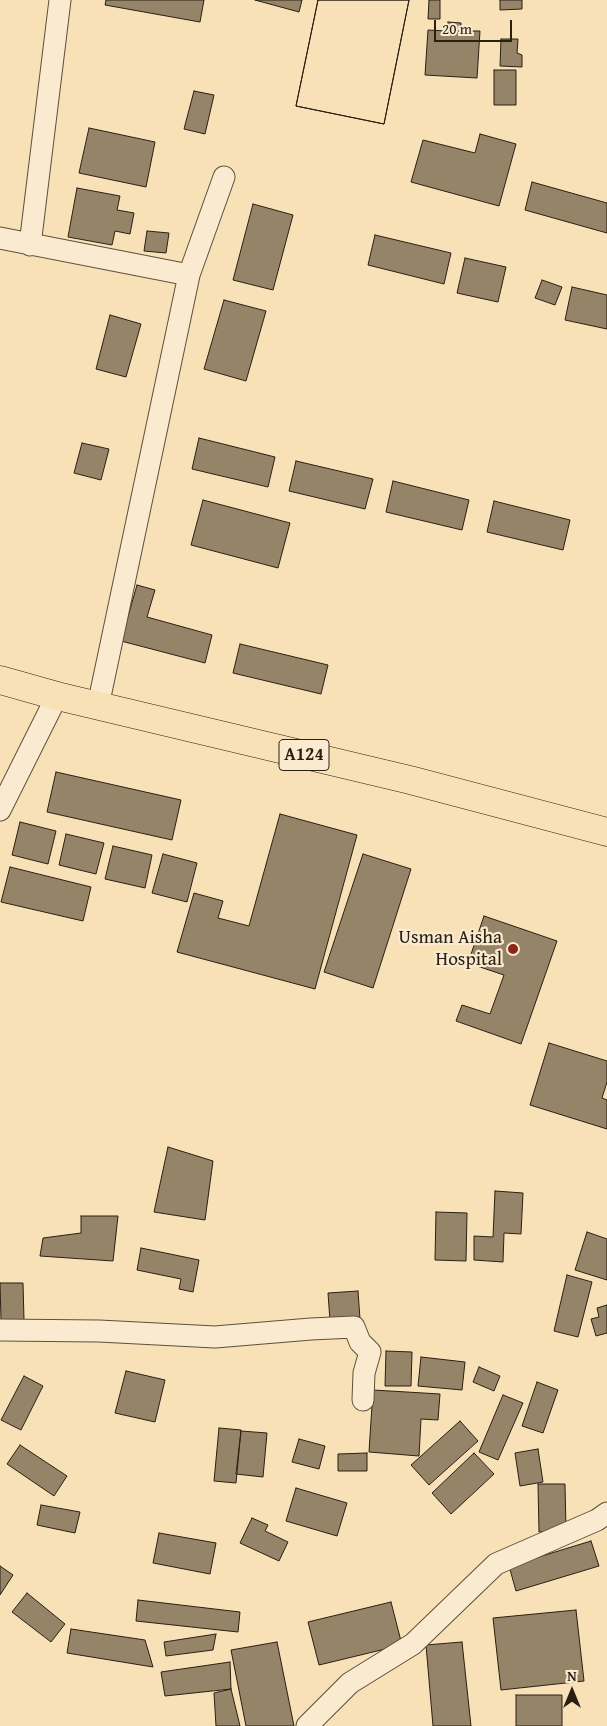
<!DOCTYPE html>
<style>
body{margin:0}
#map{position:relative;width:607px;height:1726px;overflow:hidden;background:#f8e0b7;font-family:"Gentium Book Plus",serif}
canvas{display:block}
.north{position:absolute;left:547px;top:1666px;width:50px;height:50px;-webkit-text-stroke:4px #faebd0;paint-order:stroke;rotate:0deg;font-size:14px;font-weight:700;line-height:20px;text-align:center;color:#292013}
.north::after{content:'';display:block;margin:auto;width:18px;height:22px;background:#292013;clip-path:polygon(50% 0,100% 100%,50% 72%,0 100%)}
.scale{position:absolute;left:434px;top:20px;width:78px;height:22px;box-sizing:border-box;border:2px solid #292013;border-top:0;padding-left:6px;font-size:15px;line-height:18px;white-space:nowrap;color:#292013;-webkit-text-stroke:4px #faebd0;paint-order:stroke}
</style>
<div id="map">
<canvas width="607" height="1726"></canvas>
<div class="north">N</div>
<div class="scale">20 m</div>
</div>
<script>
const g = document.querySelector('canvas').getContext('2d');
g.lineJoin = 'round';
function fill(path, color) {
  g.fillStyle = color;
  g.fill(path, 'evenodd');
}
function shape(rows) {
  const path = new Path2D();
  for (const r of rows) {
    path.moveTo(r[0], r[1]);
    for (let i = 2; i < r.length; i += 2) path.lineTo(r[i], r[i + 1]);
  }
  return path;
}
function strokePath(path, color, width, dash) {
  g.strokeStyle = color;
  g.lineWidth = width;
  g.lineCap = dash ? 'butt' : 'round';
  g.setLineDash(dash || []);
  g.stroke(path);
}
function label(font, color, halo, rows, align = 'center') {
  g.font = font + ' "Gentium Book Plus",serif';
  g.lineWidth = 4.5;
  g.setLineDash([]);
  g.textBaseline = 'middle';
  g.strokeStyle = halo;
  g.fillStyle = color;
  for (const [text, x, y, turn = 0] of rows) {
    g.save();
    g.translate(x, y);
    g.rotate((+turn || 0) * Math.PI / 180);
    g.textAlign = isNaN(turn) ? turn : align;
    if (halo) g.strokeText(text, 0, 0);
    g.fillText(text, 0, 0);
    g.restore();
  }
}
const building = shape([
 [106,0,204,0,200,22,105,5,106,0],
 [255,0,302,0,299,12,255,0],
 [318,0,409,0,384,124,296,106,318,0],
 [318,0,409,0,384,124,296,106,318,0],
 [429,0,440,0,440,19,428,19,429,0],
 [500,0,522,0,522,9,500,10,500,0],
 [448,22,461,23,461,31,480,31,477,78,425,75,428,30,447,31,448,22],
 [501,39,518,39,517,53,522,55,522,67,500,66,501,39],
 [494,70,516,70,516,105,494,105,494,70],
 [194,91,214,95,205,134,184,129,194,91],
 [89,128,155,142,146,187,79,173,89,128],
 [480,134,516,144,499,206,411,182,423,140,475,153,480,134],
 [532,182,607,203,607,233,525,210,532,182],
 [77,188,120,196,117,210,134,213,130,234,115,231,112,245,68,237,77,188],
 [253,204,293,215,273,290,233,280,253,204],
 [147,231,169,233,166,253,144,251,147,231],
 [375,235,451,253,444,284,368,265,375,235],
 [465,258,506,267,498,302,457,293,465,258],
 [542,280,562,287,555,305,535,298,542,280],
 [572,287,607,295,607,329,565,320,572,287],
 [224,300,266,311,246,381,204,369,224,300],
 [110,315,141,324,126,377,96,369,110,315],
 [199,438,275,457,268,487,192,469,199,438],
 [82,443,109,449,101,480,74,473,82,443],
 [296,461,373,479,365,509,289,491,296,461],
 [393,481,469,500,462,530,386,512,393,481],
 [203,500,290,523,278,568,191,545,203,500],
 [494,501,570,520,563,550,487,532,494,501],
 [137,585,155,590,147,617,212,635,205,663,121,641,137,585],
 [240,644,328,665,321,694,233,673,240,644],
 [56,772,181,800,172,840,47,812,56,772],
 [280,814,357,835,315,989,177,952,194,893,223,901,218,918,249,926,280,814],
 [20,822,56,831,48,864,12,855,20,822],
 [66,834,104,843,96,874,59,865,66,834],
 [113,846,152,855,145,888,105,879,113,846],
 [163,854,197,863,187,902,152,893,163,854],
 [363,854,411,869,373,988,324,972,363,854],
 [10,867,91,887,83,921,1,902,10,867],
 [484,916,557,941,521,1044,456,1021,462,1005,490,1014,504,975,468,963,484,916],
 [549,1043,607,1061,607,1082,602,1098,607,1100,607,1129,530,1105,549,1043],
 [168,1147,213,1161,205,1220,154,1212,168,1147],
 [495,1191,523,1193,521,1234,504,1233,503,1262,474,1260,474,1236,493,1237,495,1191],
 [436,1212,467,1213,466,1261,435,1260,436,1212],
 [81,1216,118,1216,113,1261,40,1256,43,1238,81,1233,81,1216],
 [587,1232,607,1239,607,1280,575,1270,587,1232],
 [141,1248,199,1260,193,1292,179,1289,181,1279,137,1270,141,1248],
 [567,1275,592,1282,578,1337,554,1331,567,1275],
 [0,1283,23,1283,24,1320,1,1321,0,1283],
 [358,1291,360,1319,330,1321,328,1293,358,1291],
 [607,1305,607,1333,596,1336,591,1319,599,1317,597,1308,607,1305],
 [386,1351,412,1352,411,1386,385,1386,386,1351],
 [421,1357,465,1362,462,1390,418,1386,421,1357],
 [479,1367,500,1376,494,1391,473,1382,479,1367],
 [126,1371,165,1380,155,1422,115,1413,126,1371],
 [24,1376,43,1386,21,1430,1,1420,24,1376],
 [537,1382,558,1390,543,1433,522,1426,537,1382],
 [373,1390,440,1394,438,1420,421,1419,419,1456,369,1452,373,1390],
 [503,1395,523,1403,498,1460,479,1452,503,1395],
 [460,1421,478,1441,429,1485,411,1465,460,1421],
 [219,1428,241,1430,236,1483,214,1481,219,1428],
 [241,1431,267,1433,263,1477,236,1474,241,1431],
 [299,1439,325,1446,319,1469,292,1462,299,1439],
 [20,1445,67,1476,54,1496,7,1464,20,1445],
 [538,1449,543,1482,520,1486,515,1453,538,1449],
 [367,1453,367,1471,338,1471,338,1454,367,1453],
 [474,1453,494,1474,451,1514,432,1493,474,1453],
 [538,1484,565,1484,566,1531,539,1532,538,1484],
 [296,1488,347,1503,337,1536,286,1521,296,1488],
 [41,1505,80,1512,75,1533,37,1525,41,1505],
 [252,1518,268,1525,265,1531,288,1542,279,1561,240,1543,252,1518],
 [159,1533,216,1543,210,1574,153,1563,159,1533],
 [591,1541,599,1566,516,1591,509,1566,591,1541],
 [0,1566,13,1575,0,1595,0,1566],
 [27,1593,65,1624,51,1642,12,1612,27,1593],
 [138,1600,240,1612,238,1632,136,1621,138,1600],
 [391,1602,402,1645,319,1665,308,1622,391,1602],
 [576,1610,584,1681,501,1690,493,1618,576,1610],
 [71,1629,145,1640,153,1667,67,1653,71,1629],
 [216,1634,213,1650,166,1656,164,1642,216,1634],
 [277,1642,294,1726,246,1726,231,1650,277,1642],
 [462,1642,471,1726,433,1726,426,1645,462,1642],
 [230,1662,231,1689,165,1696,161,1672,230,1662],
 [231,1689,240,1726,216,1726,214,1693,231,1689],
 [516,1695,562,1695,562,1726,516,1726,516,1695]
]);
fill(building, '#958468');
strokePath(building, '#292013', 1);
const street = shape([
 [0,238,189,275],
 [30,245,60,0],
 [98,706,189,275,224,177],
 [0,810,57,696],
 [0,1330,99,1331,215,1337,311,1329,354,1327,360,1342,370,1352,364,1373,363,1400],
 [307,1726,350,1683,413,1644,496,1564,597,1520,607,1513]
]);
const highway = shape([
 [0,680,57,696,410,780,607,832]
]);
strokePath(street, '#5d503c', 23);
strokePath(highway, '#292013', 29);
strokePath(street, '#faebd0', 21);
strokePath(highway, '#f8e0b7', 28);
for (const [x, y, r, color] of [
 [513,949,6,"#8f2418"]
]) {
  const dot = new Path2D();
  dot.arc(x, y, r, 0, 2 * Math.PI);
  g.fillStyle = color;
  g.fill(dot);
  strokePath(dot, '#faebd0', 2);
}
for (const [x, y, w] of [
 [304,755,50]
]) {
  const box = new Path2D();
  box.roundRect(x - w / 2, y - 15.5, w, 31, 4);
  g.fillStyle = '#faebd0';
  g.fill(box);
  strokePath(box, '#292013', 1);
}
label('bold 18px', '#292013', null, [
 ["A124",304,755]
]);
label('19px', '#292013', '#faebd0', [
 ["Usman Aisha",502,938],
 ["Hospital",502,960]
], 'right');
</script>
